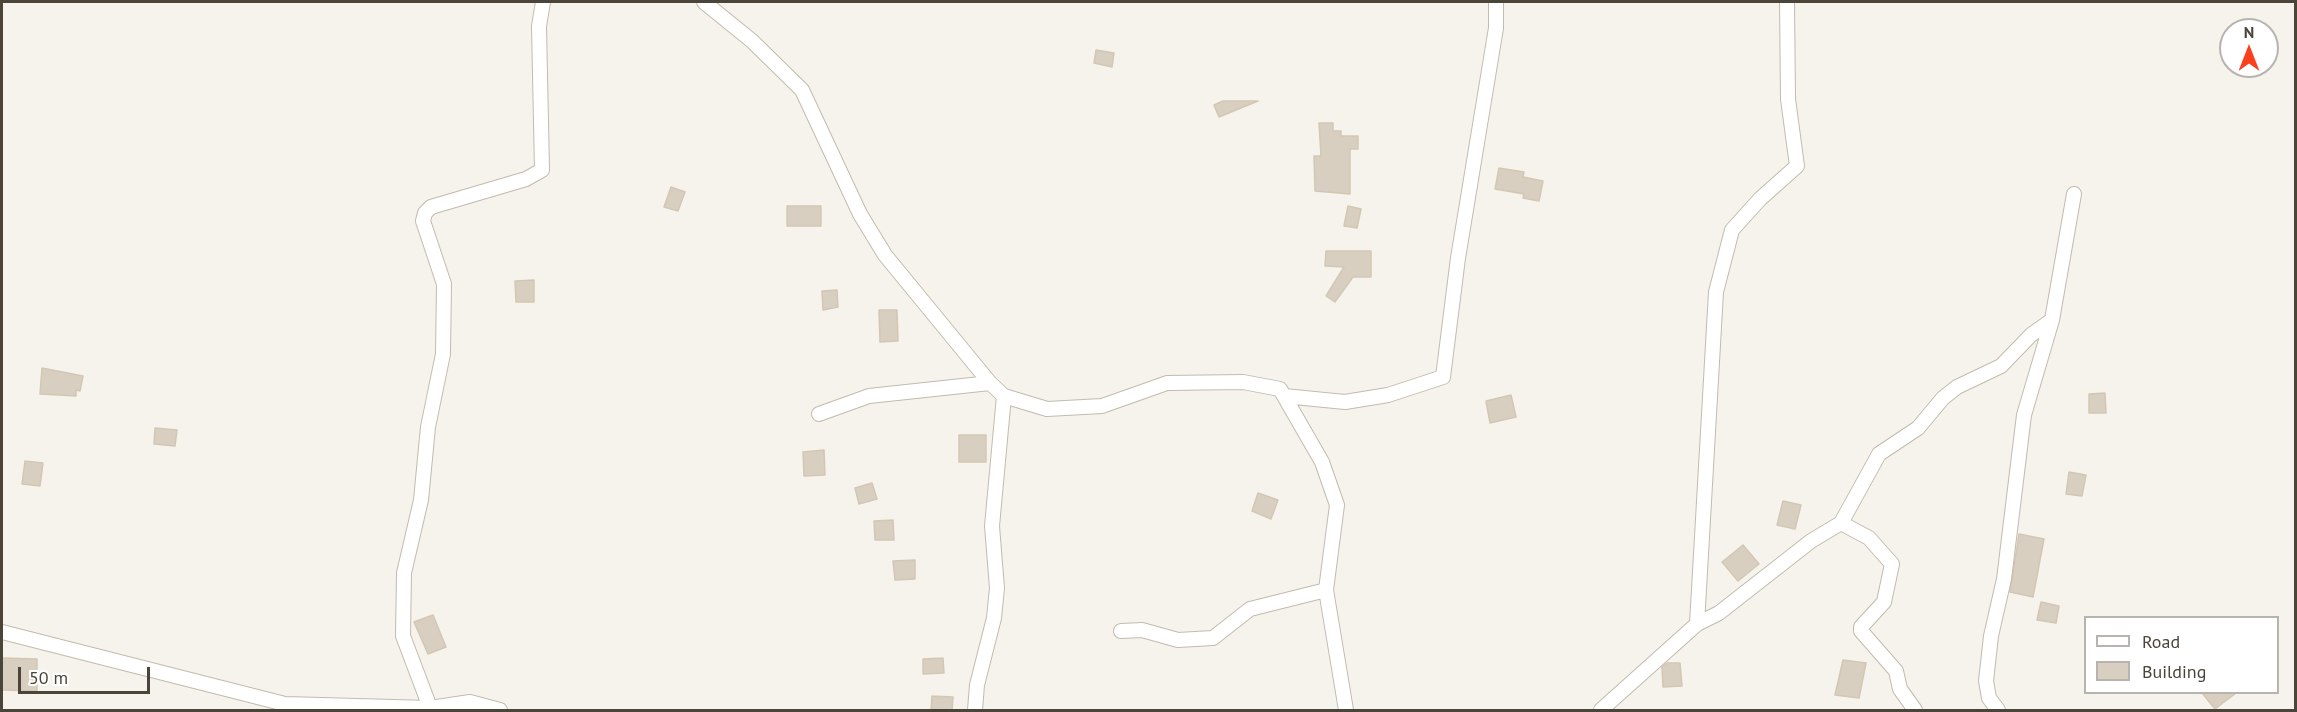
<!DOCTYPE html>
<style>
body{margin:0}
#map{position:relative;width:2297px;height:712px;overflow:hidden;background:#f6f3ec;font-family:"PT Sans",sans-serif}
canvas{display:block}
.frame{position:absolute;inset:0;border:3px solid #4b4439;pointer-events:none}
.legend{position:absolute;left:2084px;top:616px;width:195px;height:78px;box-sizing:border-box;background:#fff;border:2px solid #b7b4b0;margin:0;padding:8px 10px;list-style:none;font-size:18px;color:#4b4439}
.legend li{display:flex;align-items:center;gap:12px;height:30px}
.legend b{width:30px;border:2px solid #b7b4b0}
.north{position:absolute;left:2219px;top:18px;width:60px;height:60px;box-sizing:border-box;background:#fff;border:2px solid #b7b4b0;border-radius:50%;rotate:0deg;font-size:16px;font-weight:700;line-height:24px;text-align:center;color:#4b4439}
.north::after{content:'';display:block;margin:auto;width:21px;height:27px;background:#fc3f1d;clip-path:polygon(50% 0,100% 100%,50% 72%,0 100%)}
.scale{position:absolute;left:18px;top:667px;width:132px;height:27px;box-sizing:border-box;border:3px solid #4b4439;border-top:0;padding-left:8px;font-size:18px;line-height:21px;white-space:nowrap;color:#4b4439;-webkit-text-stroke:4px #fff;paint-order:stroke}
</style>
<div id="map">
<canvas width="2297" height="712"></canvas>
<div class="frame"></div>
<ul class="legend">
<li><b style="height:8px;background:#fff"></b>Road</li>
<li><b style="height:16px;background:#d8cfc1"></b>Building</li>
</ul>
<div class="north">N</div>
<div class="scale">50 m</div>
</div>
<script>
const g = document.querySelector('canvas').getContext('2d');
g.lineJoin = 'round';
function fill(path, color) {
  g.fillStyle = color;
  g.fill(path, 'evenodd');
}
function shape(rows) {
  const path = new Path2D();
  for (const r of rows) {
    path.moveTo(r[0], r[1]);
    for (let i = 2; i < r.length; i += 2) path.lineTo(r[i], r[i + 1]);
  }
  return path;
}
function strokePath(path, color, width, dash) {
  g.strokeStyle = color;
  g.lineWidth = width;
  g.lineCap = dash ? 'butt' : 'round';
  g.setLineDash(dash || []);
  g.stroke(path);
}
const building = shape([
 [1096,50,1114,53,1112,67,1094,63,1096,50],
 [1223,101,1258,101,1219,117,1214,105,1223,101],
 [1319,123,1333,123,1333,131,1341,131,1341,136,1358,136,1358,149,1350,149,1350,194,1315,191,1314,156,1321,156,1319,123],
 [1499,168,1524,172,1523,177,1543,181,1539,201,1523,198,1524,194,1495,189,1499,168],
 [671,187,685,192,678,211,664,207,671,187],
 [787,206,821,206,821,226,787,226,787,206],
 [1348,206,1361,209,1357,228,1344,226,1348,206],
 [1326,251,1371,251,1371,277,1353,277,1335,302,1326,296,1344,267,1325,266,1326,251],
 [534,280,534,302,516,302,515,281,534,280],
 [837,290,838,307,823,310,822,291,837,290],
 [879,310,897,310,898,341,880,342,879,310],
 [42,368,83,376,80,391,76,390,76,396,40,394,42,368],
 [2105,393,2106,413,2089,413,2089,394,2105,393],
 [1511,395,1516,417,1490,423,1486,401,1511,395],
 [155,428,177,430,175,446,154,444,155,428],
 [959,435,986,435,986,462,959,462,959,435],
 [824,450,825,475,804,476,803,452,824,450],
 [25,461,43,463,40,486,22,484,25,461],
 [2069,472,2086,475,2082,496,2066,494,2069,472],
 [872,483,877,499,859,504,855,488,872,483],
 [1258,493,1278,500,1271,519,1252,511,1258,493],
 [1783,501,1801,505,1795,529,1777,525,1783,501],
 [893,520,894,540,875,540,874,521,893,520],
 [2019,534,2044,539,2033,597,2010,592,2019,534],
 [1743,545,1759,564,1738,581,1722,562,1743,545],
 [915,560,915,579,895,580,893,561,915,560],
 [2041,602,2059,606,2056,623,2037,620,2041,602],
 [433,615,446,647,428,654,414,622,433,615],
 [2,658,37,659,37,691,2,690,2,658],
 [943,658,944,673,923,674,923,659,943,658],
 [1843,660,1866,663,1859,698,1835,695,1843,660],
 [1667,663,1680,663,1682,686,1663,687,1662,667,1667,663],
 [2202,693,2236,693,2215,709,2202,693],
 [932,696,953,697,952,711,931,711,932,696]
]);
fill(building, '#d8cfc1');
strokePath(building, '#d3c7b4', 1.5);
const minor = shape([
 [704,2,752,41,802,90,860,214,885,255,990,383,1004,396,1047,409,1102,406,1167,383,1243,382,1280,389,1322,462,1337,505,1326,590,1346,710],
 [1284,396,1345,402,1388,395,1443,377,1458,258,1496,28,1496,2],
 [819,414,869,396,990,383],
 [1841,523,1869,538,1892,564,1884,602,1861,627,1861,631,1896,671,1900,689,1915,710],
 [1697,624,1716,292,1732,230,1760,199,1797,166,1788,99,1787,2],
 [1121,631,1142,630,1178,640,1213,638,1250,609,1326,590],
 [2,632,285,704,430,708,470,702,500,710],
 [431,710,403,636,404,573,421,500,428,427,443,354,444,284,423,221,425,213,431,207,526,179,542,170,539,26,543,2],
 [975,710,977,685,994,618,997,588,992,526,1004,396],
 [1601,710,1697,624,1719,613,1811,541,1841,523,1879,454,1918,428,1943,398,1957,387,2001,366,2031,335,2052,320],
 [1998,710,1989,698,1986,681,1991,636,2004,579,2024,415,2052,320,2074,194]
]);
strokePath(minor, '#c2bbae', 16);
strokePath(minor, '#fff', 14);
</script>
